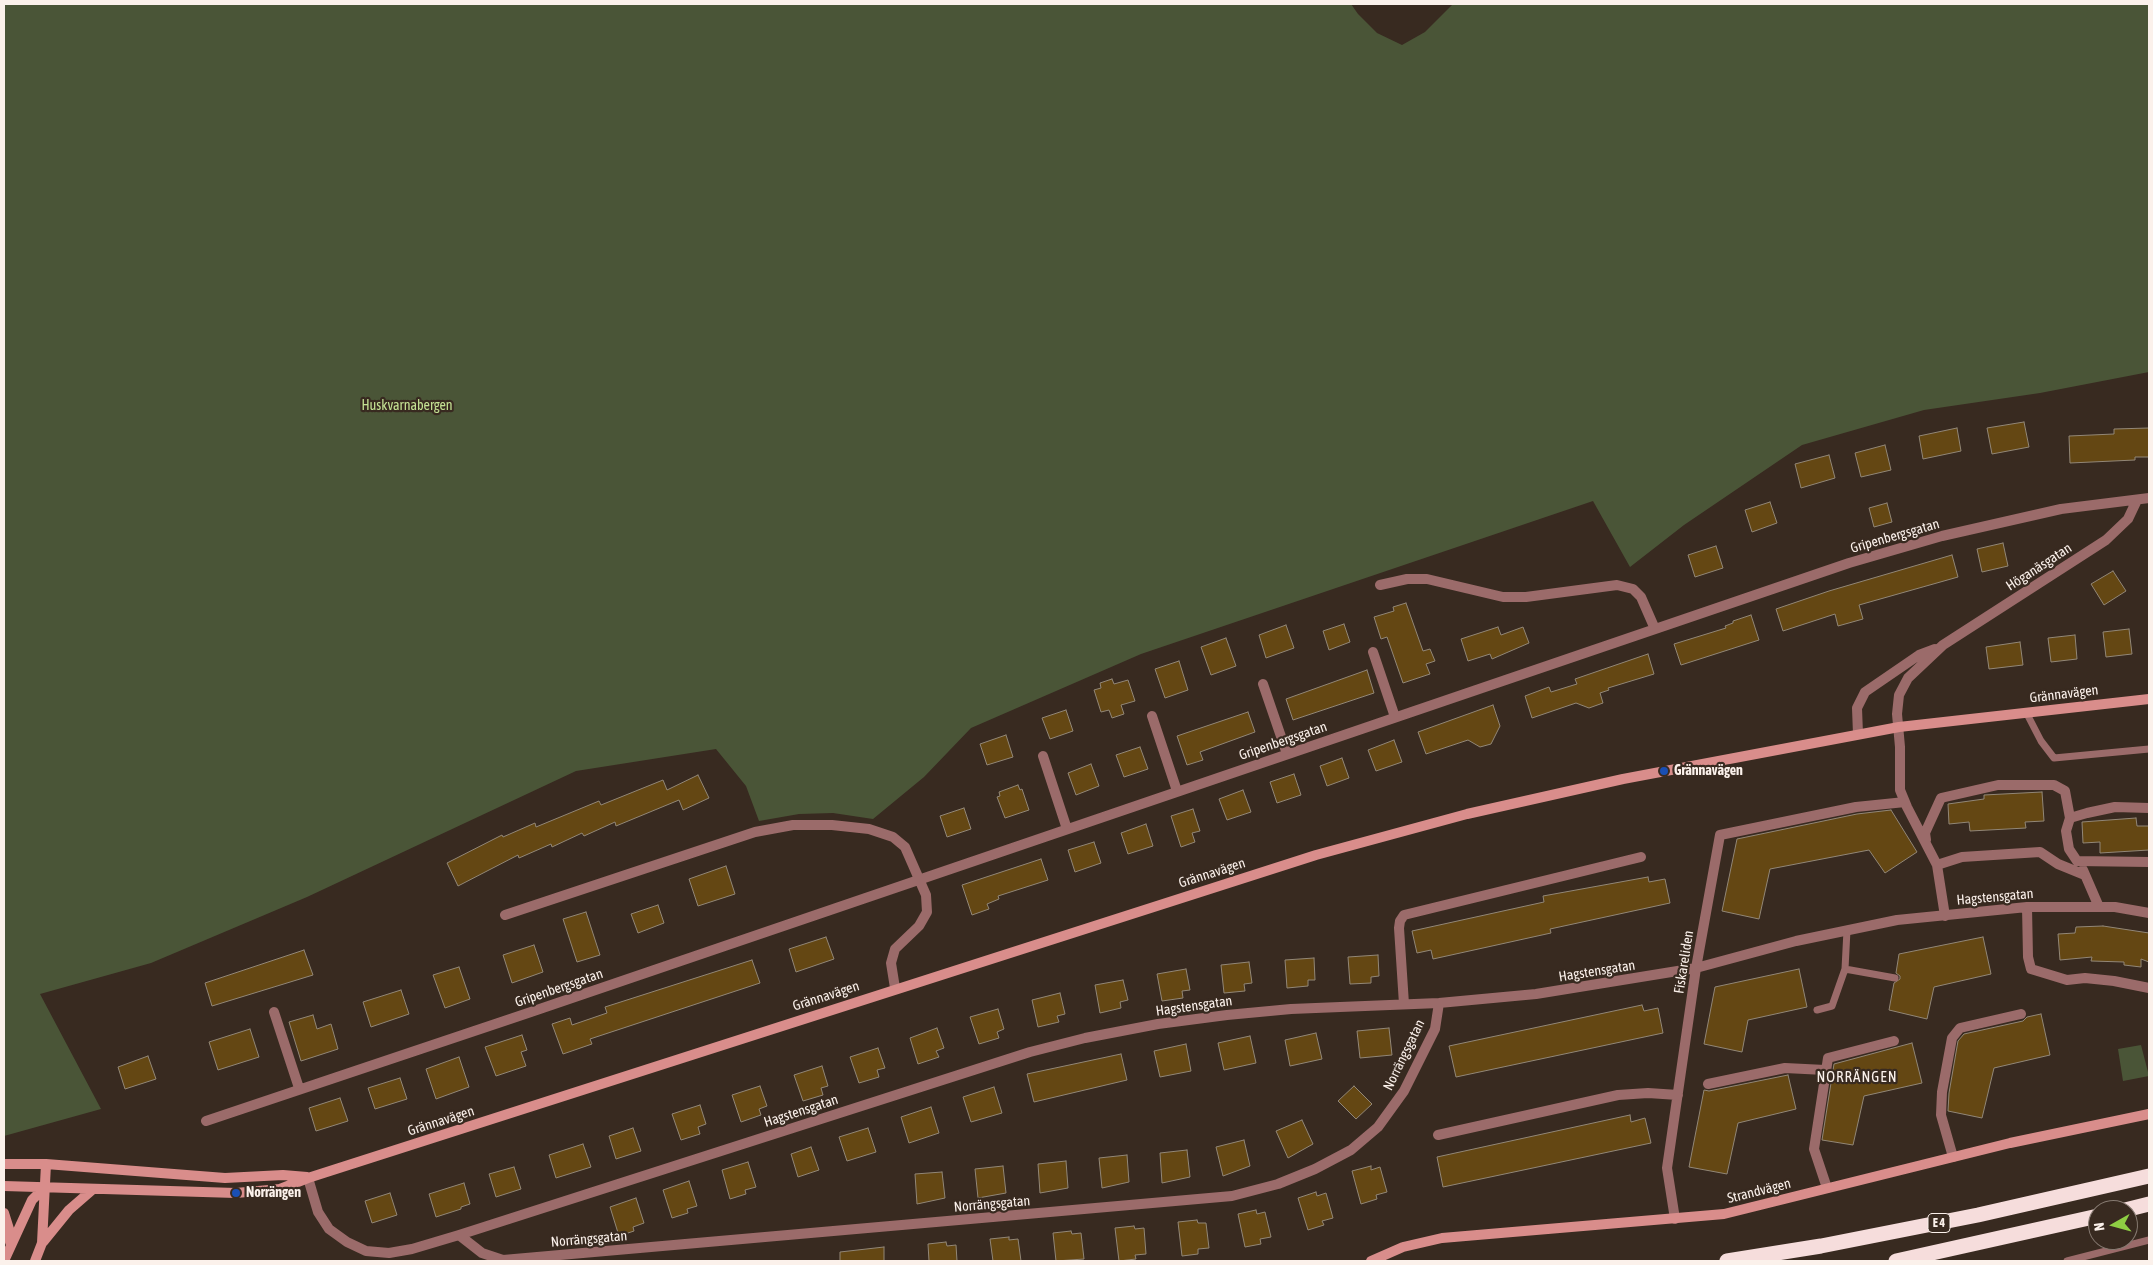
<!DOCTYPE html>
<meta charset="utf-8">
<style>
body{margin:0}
#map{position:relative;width:2153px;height:1265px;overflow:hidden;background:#382a20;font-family:"Asap Condensed",sans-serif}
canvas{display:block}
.frame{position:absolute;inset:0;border:5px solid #fbf1eb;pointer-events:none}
.north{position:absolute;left:2088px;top:1200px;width:50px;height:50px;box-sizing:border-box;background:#382a20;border:1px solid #867a71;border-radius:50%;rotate:263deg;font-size:14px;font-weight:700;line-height:20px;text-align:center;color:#fbf1eb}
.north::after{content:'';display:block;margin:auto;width:18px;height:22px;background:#8ece43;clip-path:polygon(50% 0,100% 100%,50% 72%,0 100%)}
</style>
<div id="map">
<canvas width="2153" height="1265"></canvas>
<div class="frame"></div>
<div class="north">N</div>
</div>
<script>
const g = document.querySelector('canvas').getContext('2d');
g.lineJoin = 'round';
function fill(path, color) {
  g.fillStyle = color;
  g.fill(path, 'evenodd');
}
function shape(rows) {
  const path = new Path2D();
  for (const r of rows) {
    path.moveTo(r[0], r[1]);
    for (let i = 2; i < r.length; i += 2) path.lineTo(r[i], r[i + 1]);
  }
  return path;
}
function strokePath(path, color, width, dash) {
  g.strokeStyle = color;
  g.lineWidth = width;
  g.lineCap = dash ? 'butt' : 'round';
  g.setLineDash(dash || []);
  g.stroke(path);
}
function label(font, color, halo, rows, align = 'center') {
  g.font = font + ' "Asap Condensed",sans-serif';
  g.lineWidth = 4.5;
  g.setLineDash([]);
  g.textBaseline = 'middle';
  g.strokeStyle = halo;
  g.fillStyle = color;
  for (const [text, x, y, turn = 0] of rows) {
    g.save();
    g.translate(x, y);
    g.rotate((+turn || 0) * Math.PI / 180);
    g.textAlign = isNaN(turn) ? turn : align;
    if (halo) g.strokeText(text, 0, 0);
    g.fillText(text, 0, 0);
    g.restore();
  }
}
fill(shape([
 [4,4,1351,4,1358,14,1377,33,1402,45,1425,32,1453,4,2149,4,2149,372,2040,393,1924,410,1802,445,1684,525,1630,567,1593,501,1141,654,971,728,924,777,873,819,833,813,799,814,759,821,746,786,716,749,576,771,307,897,151,963,40,994,101,1109,4,1136],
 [2141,1045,2149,1076,2123,1081,2118,1049]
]), '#4a5537');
const building = shape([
 [2024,422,2029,447,1992,454,1987,428,2024,422],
 [1957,428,1961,451,1923,459,1919,436,1957,428],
 [2149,428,2149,457,2135,457,2135,460,2070,463,2069,436,2114,434,2114,429,2149,428],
 [1885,445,1891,470,1861,477,1855,453,1885,445],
 [1829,455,1835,478,1801,488,1795,464,1829,455],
 [1770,502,1777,523,1752,532,1745,510,1770,502],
 [1887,503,1892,522,1874,527,1869,508,1887,503],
 [2003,543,2008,566,1982,572,1977,549,2003,543],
 [1716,546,1723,568,1695,577,1688,555,1716,546],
 [1952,555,1958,577,1859,605,1863,619,1838,626,1835,614,1783,631,1776,609,1829,591,1952,555],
 [2113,571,2126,591,2104,605,2091,584,2113,571],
 [1406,603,1423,651,1430,649,1435,661,1426,664,1430,674,1403,683,1387,637,1381,639,1374,617,1394,611,1393,607,1406,603],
 [1751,615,1759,640,1681,665,1674,644,1726,628,1725,626,1733,623,1733,621,1751,615],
 [1344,624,1350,642,1329,650,1323,631,1344,624],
 [1286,625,1294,648,1266,658,1259,635,1286,625],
 [1498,627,1501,635,1523,627,1529,643,1492,659,1490,654,1468,661,1461,639,1498,627],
 [2129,629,2132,654,2106,657,2103,632,2129,629],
 [2075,635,2077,659,2051,662,2048,638,2075,635],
 [1226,638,1236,666,1211,675,1201,647,1226,638],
 [2020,642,2023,665,1989,669,1986,647,2020,642],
 [1648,654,1654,674,1608,688,1609,690,1600,693,1603,703,1589,708,1576,703,1532,718,1525,696,1549,687,1551,692,1577,684,1575,679,1648,654],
 [1179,661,1188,690,1165,698,1155,669,1179,661],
 [1367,670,1374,693,1293,720,1286,699,1367,670],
 [1112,679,1114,684,1128,680,1135,701,1121,705,1124,714,1112,718,1109,710,1101,712,1094,690,1101,688,1100,683,1112,679],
 [1493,705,1500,726,1491,744,1480,747,1468,740,1426,754,1418,732,1493,705],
 [1066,710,1073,731,1050,739,1042,718,1066,710],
 [1248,712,1255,732,1200,752,1203,760,1187,765,1177,736,1248,712],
 [1006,735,1013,757,987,765,980,744,1006,735],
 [1394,740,1402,762,1376,771,1368,750,1394,740],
 [1140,747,1148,769,1124,777,1116,755,1140,747],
 [1342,758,1349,778,1327,786,1320,766,1342,758],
 [1091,764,1099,786,1076,795,1068,773,1091,764],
 [1294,774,1301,795,1277,803,1270,782,1294,774],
 [698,775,709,798,683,810,679,800,616,826,615,822,584,836,582,833,552,847,551,844,519,858,518,855,458,886,447,863,502,835,503,837,535,823,536,827,599,801,601,805,663,780,667,790,698,775],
 [1018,785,1020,790,1022,789,1029,810,1005,818,997,797,1000,796,999,792,1018,785],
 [1243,790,1251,812,1227,820,1219,799,1243,790],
 [2042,792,2044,821,2025,822,2026,828,1970,831,1969,822,1949,824,1948,804,1984,799,1984,795,2042,792],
 [964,808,971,829,947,837,940,816,964,808],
 [1193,809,1200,831,1192,833,1195,842,1181,847,1171,816,1193,809],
 [1891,810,1917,852,1885,873,1869,850,1770,869,1759,919,1722,911,1737,839,1857,814,1891,810],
 [2136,818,2137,826,2149,826,2149,850,2100,853,2100,842,2083,843,2082,822,2136,818],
 [1146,824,1153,846,1128,854,1121,833,1146,824],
 [1094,842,1101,863,1075,872,1068,850,1094,842],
 [1041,859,1048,880,998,896,999,899,987,904,989,909,972,915,962,885,1041,859],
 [726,866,735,894,698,906,689,879,726,866],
 [1648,877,1649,882,1665,879,1670,903,1550,929,1551,933,1433,959,1431,950,1417,953,1412,931,1544,902,1543,896,1648,877],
 [658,905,664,923,638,933,631,914,658,905],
 [586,912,600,955,577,962,563,919,586,912],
 [2103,926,2149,933,2149,962,2141,959,2141,967,2124,965,2124,962,2091,961,2092,957,2060,960,2058,934,2075,933,2076,927,2103,926],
 [826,937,834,959,796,972,789,949,826,937],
 [1983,937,1991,974,1934,987,1927,1019,1889,1010,1894,983,1900,979,1900,976,1896,973,1899,954,1983,937],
 [534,945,543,972,512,983,503,955,534,945],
 [304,950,313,975,212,1006,205,983,304,950],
 [1378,955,1379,976,1371,977,1371,983,1350,984,1348,957,1378,955],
 [1314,958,1315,980,1308,980,1308,986,1287,988,1285,960,1314,958],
 [752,960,760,983,590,1039,592,1044,563,1054,552,1024,570,1018,572,1025,607,1013,605,1007,752,960],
 [1249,962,1252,983,1244,984,1245,991,1224,993,1221,965,1249,962],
 [459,967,470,999,445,1008,433,975,459,967],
 [1186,969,1190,990,1182,991,1183,998,1162,1001,1157,974,1186,969],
 [1799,969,1807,1007,1748,1020,1742,1052,1704,1044,1715,987,1799,969],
 [1123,980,1128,1000,1120,1002,1121,1008,1100,1013,1095,985,1123,980],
 [401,990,409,1014,371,1027,363,1002,401,990],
 [1060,993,1065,1014,1057,1016,1059,1022,1038,1027,1032,1000,1060,993],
 [1642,1005,1644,1011,1658,1008,1663,1033,1456,1077,1449,1046,1642,1005],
 [998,1009,1004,1029,997,1032,999,1038,979,1044,970,1017,998,1009],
 [2041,1014,2050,1055,1994,1068,1982,1118,1948,1111,1949,1093,1958,1041,1964,1034,2023,1021,2027,1017,2041,1014],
 [313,1015,317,1029,331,1024,338,1049,301,1061,289,1022,313,1015],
 [937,1028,944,1048,936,1051,939,1057,918,1064,910,1038,937,1028],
 [1389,1028,1392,1055,1360,1058,1357,1031,1389,1028],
 [250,1029,259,1057,218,1070,209,1042,250,1029],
 [1316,1033,1322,1059,1290,1066,1285,1040,1316,1033],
 [522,1035,527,1050,521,1052,526,1066,496,1076,485,1047,522,1035],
 [1250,1036,1256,1063,1224,1070,1218,1043,1250,1036],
 [1912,1043,1922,1083,1864,1096,1853,1145,1822,1140,1834,1064,1912,1043],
 [1186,1044,1191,1071,1160,1077,1154,1051,1186,1044],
 [878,1048,885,1068,877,1070,879,1077,859,1083,850,1057,878,1048],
 [1121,1054,1127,1080,1034,1102,1027,1074,1121,1054],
 [148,1056,156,1079,125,1089,118,1067,148,1056],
 [459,1057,469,1087,436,1099,426,1069,459,1057],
 [822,1066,828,1086,821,1088,823,1095,803,1101,794,1075,822,1066],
 [1788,1075,1796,1109,1738,1123,1727,1174,1689,1167,1704,1090,1709,1091,1788,1075],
 [400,1078,407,1099,375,1109,368,1088,400,1078],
 [760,1086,767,1106,759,1109,761,1115,741,1122,732,1095,760,1086],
 [1354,1086,1372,1104,1356,1119,1338,1101,1354,1086],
 [994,1087,1002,1113,971,1122,963,1097,994,1087],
 [340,1098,348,1121,316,1131,309,1108,340,1098],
 [700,1105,706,1124,698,1127,700,1134,681,1140,672,1114,700,1105],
 [931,1107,939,1133,909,1143,901,1117,931,1107],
 [1630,1115,1631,1122,1645,1118,1651,1143,1443,1187,1437,1157,1630,1115],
 [1302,1120,1313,1144,1288,1158,1276,1131,1302,1120],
 [633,1128,641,1151,616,1159,609,1136,633,1128],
 [868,1128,876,1152,847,1161,839,1137,868,1128],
 [1244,1140,1250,1166,1223,1176,1216,1147,1244,1140],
 [583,1144,591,1167,556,1178,549,1155,583,1144],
 [811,1147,819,1170,798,1177,791,1154,811,1147],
 [1187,1150,1190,1177,1162,1183,1160,1153,1187,1150],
 [1127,1155,1129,1182,1102,1188,1099,1158,1127,1155],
 [1066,1161,1068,1188,1040,1193,1038,1164,1066,1161],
 [748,1162,756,1187,745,1190,746,1194,730,1199,722,1170,748,1162],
 [1003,1166,1006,1193,978,1198,975,1169,1003,1166],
 [1371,1166,1371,1170,1380,1167,1387,1192,1376,1195,1377,1199,1361,1204,1352,1171,1371,1166],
 [514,1167,521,1189,496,1197,489,1174,514,1167],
 [942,1172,945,1198,917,1204,915,1174,942,1172],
 [689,1181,697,1206,687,1209,688,1213,672,1218,663,1190,689,1181],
 [464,1183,470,1204,461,1207,461,1209,436,1217,429,1194,464,1183],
 [1316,1192,1317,1196,1326,1193,1333,1218,1322,1221,1324,1225,1308,1230,1298,1198,1316,1192],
 [390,1193,397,1215,372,1223,365,1201,390,1193],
 [636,1198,644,1223,633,1227,634,1231,619,1236,610,1207,636,1198],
 [1256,1210,1257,1214,1265,1212,1271,1237,1260,1239,1261,1244,1245,1247,1238,1214,1256,1210],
 [1197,1220,1198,1223,1206,1223,1209,1248,1198,1249,1198,1254,1182,1256,1178,1222,1197,1220],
 [1134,1226,1135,1229,1144,1228,1146,1254,1135,1255,1136,1259,1119,1261,1115,1228,1134,1226],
 [1071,1231,1072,1234,1081,1233,1084,1259,1056,1261,1053,1233,1071,1231],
 [1009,1237,1009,1240,1018,1239,1021,1261,993,1261,990,1239,1009,1237],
 [946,1242,947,1246,956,1245,957,1261,929,1261,928,1244,946,1242],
 [884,1247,884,1261,840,1261,840,1252,884,1247]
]);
fill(building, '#644713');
strokePath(building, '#928777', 1);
strokePath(shape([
 [2026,712,2041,741,2054,758,2149,749],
 [1845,969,1895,978],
 [1817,1010,1832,1006,1845,969,1847,930],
 [2067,1261,2149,1240]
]), '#9b6b6a', 7);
strokePath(shape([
 [1380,585,1407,579,1427,579,1503,597,1526,597,1617,585,1633,589,1641,597,1655,629],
 [1373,652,1395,717],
 [1263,684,1287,754],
 [1152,716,1177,791],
 [1858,734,1857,708,1865,692,1919,655,1935,649],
 [1043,756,1067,829],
 [2149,808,2115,807,2087,813,2070,818,2066,831,2069,849,2077,861,2149,862],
 [1926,840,1925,833,1941,798,1998,785,2054,785,2065,791,2070,818],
 [1937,865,1962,857,2040,852,2058,864,2085,875],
 [2083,870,2099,907],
 [2027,907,2028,957,2031,969,2067,980,2085,978,2114,981,2149,988],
 [505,915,755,832,793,825,832,825,869,829,893,837,905,847,926,895,927,912,919,926,895,949,891,963,895,988],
 [1945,916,1937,865,1907,807,1900,790,1900,747,1897,714,1899,695,1908,678,1943,645,2106,540,2128,519,2137,500],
 [1404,1004,1399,928,1400,921,1404,915,1641,857],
 [274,1012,299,1088],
 [1708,1084,1785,1068,1825,1070],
 [206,1121,528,1013,1849,563,1942,536,2061,509,2149,498],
 [1438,1135,1618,1095,1648,1093,1678,1095],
 [1953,1157,1941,1115,1942,1092,1952,1038,1960,1028,2021,1014],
 [308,1178,318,1212,329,1229,347,1242,366,1251,389,1253,412,1249,459,1235,1030,1052,1085,1038,1158,1024,1227,1015,1291,1009,1439,1003,1536,994,1696,968,1796,941,1897,920,2027,907,2115,907,2149,913],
 [1827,1188,1814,1149,1828,1058,1894,1041],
 [1675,1219,1667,1168,1696,968,1720,835,1856,807,1905,802],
 [459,1235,482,1253,503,1260,1232,1196,1278,1184,1315,1169,1351,1150,1378,1127,1404,1091,1435,1029,1439,1003]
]), '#9b6b6a', 10);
strokePath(shape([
 [4,1164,46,1164,225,1178,283,1175,307,1177],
 [4,1186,236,1193,280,1189,308,1178,1316,855,1467,814,1623,779,1899,727,2149,699],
 [4,1213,9,1229,10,1242],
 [43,1242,69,1210,92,1190],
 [4,1261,32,1200,45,1187],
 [35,1261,42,1243,46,1164],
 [1371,1261,1403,1247,1442,1238,1724,1214,2010,1143,2149,1114]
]), '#d98d8b', 10);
strokePath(shape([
 [2125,1210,2149,1204],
 [1727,1261,1821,1246,1978,1215,2149,1176],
 [1896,1261,2098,1216]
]), '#f6dddc', 15);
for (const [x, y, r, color] of [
 [1664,771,5,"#1a4fb4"],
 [236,1193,5,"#1a4fb4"]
]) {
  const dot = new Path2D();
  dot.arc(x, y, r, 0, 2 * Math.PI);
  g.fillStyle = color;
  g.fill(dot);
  strokePath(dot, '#382a20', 2);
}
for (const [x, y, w] of [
 [1939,1223,22]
]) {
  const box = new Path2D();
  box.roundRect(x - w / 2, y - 9.5, w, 19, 4);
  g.fillStyle = '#382a20';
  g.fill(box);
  strokePath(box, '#fbf1eb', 1);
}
label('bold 12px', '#fbf1eb', null, [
 ["E 4",1939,1223]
]);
label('14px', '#c4e193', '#382a20', [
 ["Huskvarnabergen",407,406]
]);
label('14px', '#fbf1eb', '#382a20', [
 ["Gripenbergsgatan",1895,536,-16],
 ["Höganäsgatan",2039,567,-33],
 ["Grännavägen",2064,694,-7],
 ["Gripenbergsgatan",1283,741,-19],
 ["Grännavägen",1212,873,-18],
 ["Hagstensgatan",1995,897,-5],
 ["Fiskareliden",1684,962,-81],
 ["Hagstensgatan",1597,971,-9],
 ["Gripenbergsgatan",559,988,-19],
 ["Grännavägen",826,996,-18],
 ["Hagstensgatan",1194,1006,-8],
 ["Norrängsgatan",1404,1055,-64],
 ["Hagstensgatan",801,1111,-18],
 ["Grännavägen",441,1121,-18],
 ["Strandvägen",1759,1191,-14],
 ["Norrängsgatan",992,1204,-5],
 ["Norrängsgatan",589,1239,-5]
]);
label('bold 14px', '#fbf1eb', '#382a20', [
 ["Grännavägen",1674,771],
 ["Norrängen",246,1193]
], 'left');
g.letterSpacing = '1px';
label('15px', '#fbf1eb', '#382a20', [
 ["NORRÄNGEN",1857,1077]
]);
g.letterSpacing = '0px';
</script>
